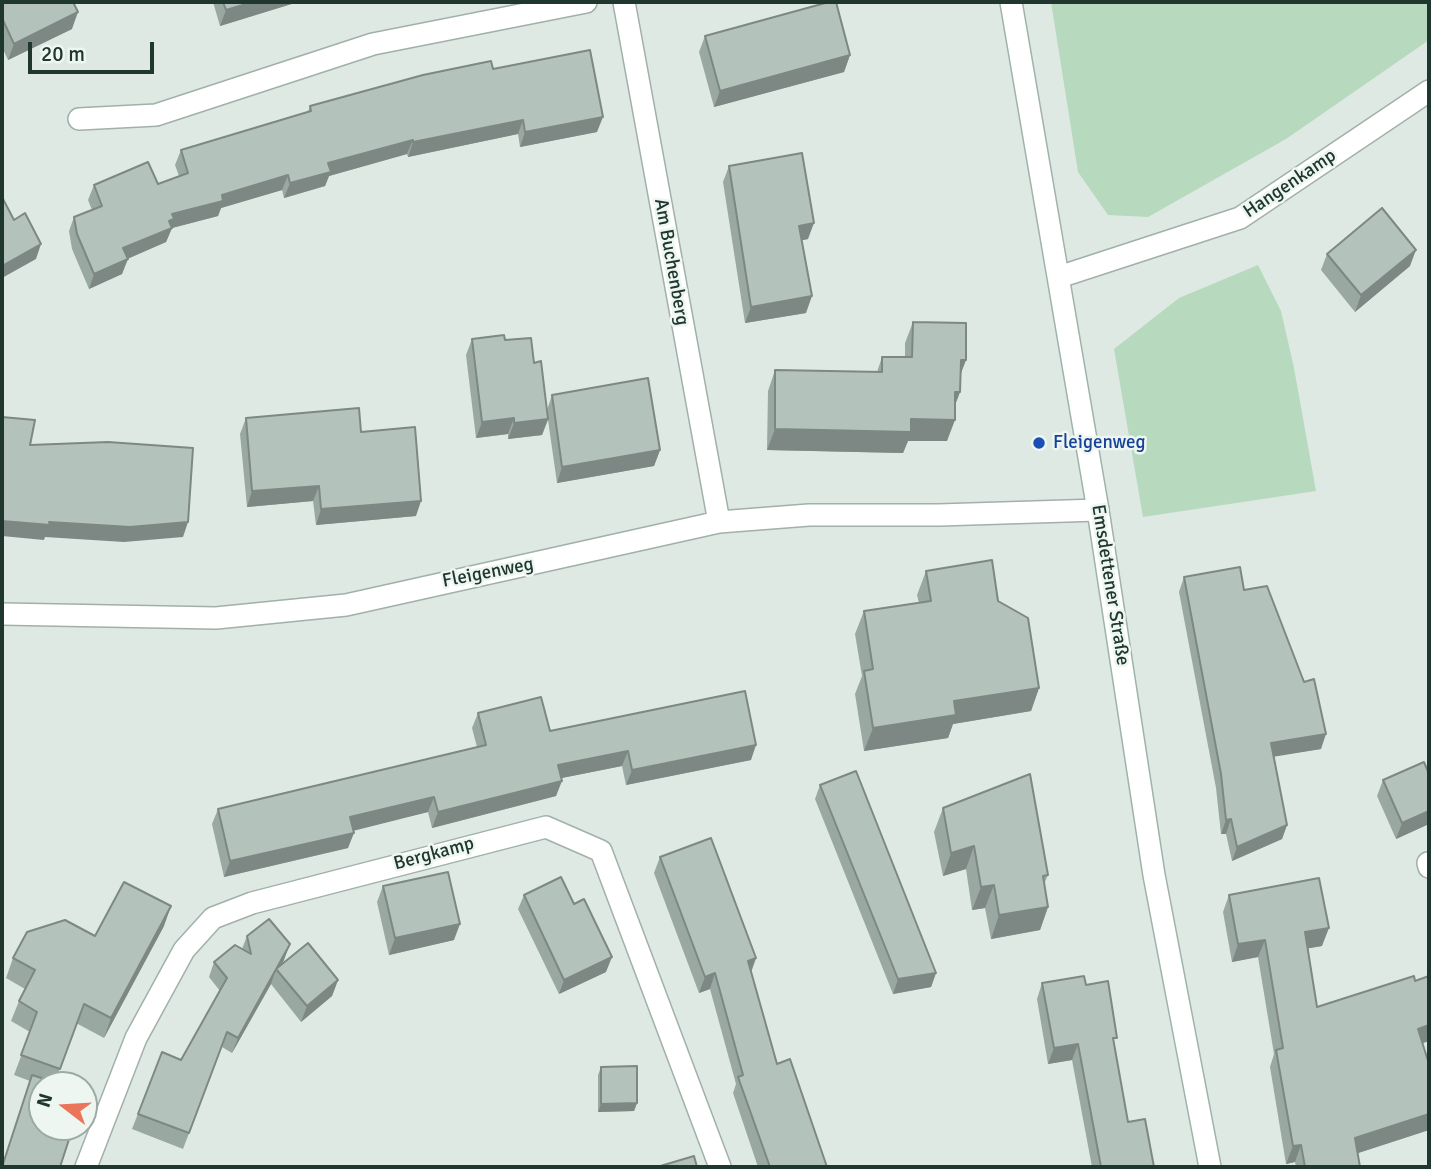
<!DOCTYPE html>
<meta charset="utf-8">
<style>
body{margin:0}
#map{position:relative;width:1431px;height:1169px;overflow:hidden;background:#dee9e3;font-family:Signika,sans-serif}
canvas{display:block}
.frame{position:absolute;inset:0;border:4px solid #203730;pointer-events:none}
.north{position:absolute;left:28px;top:1071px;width:70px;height:70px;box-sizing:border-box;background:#eef6f1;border:2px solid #9caaa4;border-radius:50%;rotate:287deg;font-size:19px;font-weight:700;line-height:28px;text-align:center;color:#203730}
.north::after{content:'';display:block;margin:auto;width:24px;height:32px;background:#ea755b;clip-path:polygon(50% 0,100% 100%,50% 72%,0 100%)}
.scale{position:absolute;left:28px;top:42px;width:126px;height:32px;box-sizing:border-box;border:4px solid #203730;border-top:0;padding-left:9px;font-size:21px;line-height:24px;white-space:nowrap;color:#203730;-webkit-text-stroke:5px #eef6f1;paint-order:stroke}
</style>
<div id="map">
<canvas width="1431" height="1169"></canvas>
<div class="frame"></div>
<div class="north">N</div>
<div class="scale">20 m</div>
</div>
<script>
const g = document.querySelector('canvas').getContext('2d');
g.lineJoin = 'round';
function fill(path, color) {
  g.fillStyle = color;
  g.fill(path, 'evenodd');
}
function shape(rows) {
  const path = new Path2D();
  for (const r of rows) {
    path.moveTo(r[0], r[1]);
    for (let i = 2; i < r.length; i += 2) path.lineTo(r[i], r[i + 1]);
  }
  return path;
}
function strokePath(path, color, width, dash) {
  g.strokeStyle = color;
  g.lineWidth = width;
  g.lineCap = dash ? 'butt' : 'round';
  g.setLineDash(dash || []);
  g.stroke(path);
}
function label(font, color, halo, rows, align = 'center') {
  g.font = font + ' Signika,sans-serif';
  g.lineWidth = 5;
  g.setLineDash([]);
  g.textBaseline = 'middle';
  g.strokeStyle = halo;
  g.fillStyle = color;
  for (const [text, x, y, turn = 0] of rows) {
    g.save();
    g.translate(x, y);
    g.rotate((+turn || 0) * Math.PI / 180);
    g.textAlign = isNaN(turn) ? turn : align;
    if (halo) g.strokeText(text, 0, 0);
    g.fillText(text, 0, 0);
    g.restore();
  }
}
fill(shape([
 [1051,2,1429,2,1429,40,1286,139,1148,217,1108,215,1078,172],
 [1258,265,1281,311,1294,368,1316,491,1143,517,1114,349,1179,298]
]), '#b7d9be');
const service = shape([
 [1428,863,1429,867]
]);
const minor = shape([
 [624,2,719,522],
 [79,119,156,115,373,44,586,2],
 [1059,277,1240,218,1429,91],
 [2,614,216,618,346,605,719,522,809,515,939,515,1098,510],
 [86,1167,136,1038,184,950,213,918,252,903,546,827,601,851,720,1167]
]);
const secondary = shape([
 [1011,2,1098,510,1154,875,1210,1167]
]);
strokePath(service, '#a1b0aa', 24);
strokePath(minor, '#a1b0aa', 24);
strokePath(secondary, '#9eb4aa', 24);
strokePath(service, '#fff', 21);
strokePath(minor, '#fff', 21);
strokePath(secondary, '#fff', 21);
fill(shape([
 [2,2,72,29,8,60,2,47],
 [213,2,298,2,220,26],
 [705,36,850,55,844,72,714,107,699,52],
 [493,69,597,132,520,147,518,134,408,157,407,154,329,176,325,186,284,198,282,190,221,208,218,216,172,228,166,242,127,259,122,274,89,289,72,249,69,231,74,217,92,210,88,200,94,185,158,184,179,176,175,165,181,150,308,112,310,106],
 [729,166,808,239,802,240,806,313,745,323,723,182],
 [1327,254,1410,266,1355,312,1321,270],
 [913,322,966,360,960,375,960,392,955,405,947,441,908,441,903,453,767,450,768,391,775,370,877,372,882,357,905,357,905,343],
 [472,339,505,340,534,363,547,410,552,395,660,450,654,466,557,483,548,420,542,435,508,439,508,434,476,438,466,355],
 [246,418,361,432,416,516,316,525,313,501,247,507,240,434],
 [926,571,998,601,1039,688,1031,711,953,724,948,738,864,751,855,694,862,676,855,634,864,611,919,603,917,595],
 [1184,577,1244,590,1321,749,1274,756,1287,825,1282,839,1232,861,1226,834,1221,834,1216,788,1179,592],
 [478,713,550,731,751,760,626,785,622,766,561,778,556,796,432,828,428,812,353,830,348,848,224,877,212,824,218,809,477,747,472,728],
 [1429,774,1429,824,1396,839,1377,796,1383,780],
 [820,785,936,973,931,987,893,994,815,799],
 [943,808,1048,875,1044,884,1048,907,1040,930,991,939,985,908,972,910,966,869,943,876,934,832],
 [660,857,756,958,751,973,777,1064,827,1167,758,1167,733,1093,736,1084,710,989,699,993,654,873],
 [383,886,454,940,389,955,377,902],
 [524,895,574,904,606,972,559,994,518,909],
 [1229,895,1322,946,1308,948,1317,1007,1423,1043,1429,1130,1358,1153,1360,1167,1296,1167,1295,1162,1286,1164,1270,1067,1274,1054,1258,957,1232,962,1223,912],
 [164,926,104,1038,76,1023,55,1082,30,1081,14,1075,30,1032,11,1021,19,1001,25,989,6,978,13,958,95,936],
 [247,936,284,960,282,964,338,980,332,996,301,1022,271,984,232,1053,222,1047,183,1149,132,1129,162,1052,181,1060,220,991,209,977,214,962,242,949],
 [1042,983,1086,985,1114,1045,1128,1122,1154,1167,1092,1167,1072,1060,1048,1064,1037,999],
 [601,1067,637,1103,634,1111,598,1112,598,1075]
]), '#9aa8a2');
fill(shape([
 [253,2,298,2,220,26,226,10],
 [78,12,72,29,8,60,14,44],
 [850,55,844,72,714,107,720,91],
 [603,117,597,132,520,147,525,132],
 [523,120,518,134,408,157,413,142],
 [413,140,407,154,329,176,325,186,284,198,290,183,328,163],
 [288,175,282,190,221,208,218,216,172,228,166,242,118,263,123,248,172,214,222,195],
 [814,223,808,239,794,242,799,226],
 [41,244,36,259,2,278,2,266],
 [1416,250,1410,266,1355,312,1361,295],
 [128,259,122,274,89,289,94,274],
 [812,296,806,313,745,323,751,307],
 [961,360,966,360,958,381],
 [955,392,960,392,952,413],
 [514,418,508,434,476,438,482,422],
 [548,419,542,435,508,439,514,423],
 [911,419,955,420,947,441,908,441,903,453,767,450,775,429],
 [660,450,654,466,557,483,562,467],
 [319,486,313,501,247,507,252,491],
 [421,501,416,516,316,525,321,509],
 [2,521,49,522,188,522,183,537,124,542,45,537,44,540,2,536],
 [1039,688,1031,711,953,724,948,738,864,751,873,728,954,701],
 [1326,734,1321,749,1266,758,1271,743],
 [756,745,751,760,626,785,632,770],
 [628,751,622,766,552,780,558,765],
 [562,781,556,796,432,828,438,812],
 [434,797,428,812,345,833,350,817],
 [1429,811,1429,824,1396,839,1402,823],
 [1231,819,1226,834,1221,834,1226,820],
 [1287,825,1282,839,1232,861,1237,847],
 [354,833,348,848,224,877,230,861],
 [974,846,966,869,943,876,951,853],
 [994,885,985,908,972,910,981,887],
 [171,906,164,926,104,1038,111,1018],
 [1048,907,1040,930,991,939,999,915],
 [460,924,454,940,389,955,395,938],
 [1329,928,1322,946,1299,950,1305,932],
 [1265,940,1258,957,1232,962,1238,944],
 [290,944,284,960,278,971,276,969],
 [612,957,606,972,559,994,564,980],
 [756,958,750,974,748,961],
 [276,969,271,984,232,1053,238,1038],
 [715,973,710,989,699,993,705,977],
 [936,973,931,987,893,994,898,979],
 [338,980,332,996,301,1022,307,1006],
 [1429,1025,1429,1041,1412,1047,1418,1029],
 [1078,1044,1072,1060,1048,1064,1054,1048],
 [637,1103,634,1111,598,1112,601,1104],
 [1429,1114,1429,1130,1349,1156,1355,1138],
 [1301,1145,1295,1162,1286,1164,1293,1146]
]), '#7d8884');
const building = shape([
 [2,2,73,2,78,12,14,44,2,18,2,2],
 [223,2,253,2,226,10,223,2],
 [829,2,836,2,850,55,720,91,705,36,829,2],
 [590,50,603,117,525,132,523,120,413,142,413,140,328,163,331,172,290,183,288,175,222,195,223,201,172,214,174,219,169,221,172,228,123,248,128,259,94,274,77,234,74,217,102,206,94,185,148,162,158,184,188,173,181,150,311,111,310,106,423,75,491,61,493,69,590,50],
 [802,153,814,223,799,226,812,296,751,307,729,166,802,153],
 [2,197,14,220,25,213,41,244,2,266,2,197],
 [1382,208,1416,250,1361,295,1327,254,1382,208],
 [913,322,966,323,966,360,961,360,960,392,955,392,955,420,911,419,911,432,775,429,775,370,882,372,882,357,912,357,913,322],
 [504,335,505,340,531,338,534,363,541,361,548,419,514,423,514,418,482,422,472,339,504,335],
 [648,378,660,450,562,467,552,395,648,378],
 [359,408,361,432,415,427,421,501,321,509,319,486,252,491,246,418,359,408],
 [2,417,35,420,30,445,108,442,193,448,188,522,130,527,49,522,50,525,2,521,2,417],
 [992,560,998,601,1028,618,1039,688,954,701,956,715,873,728,864,671,873,669,864,611,931,601,926,571,992,560],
 [1240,567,1244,590,1267,586,1304,682,1314,679,1326,734,1271,743,1287,825,1237,847,1231,819,1226,820,1221,774,1184,577,1240,567],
 [745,691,756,745,632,770,628,751,558,765,562,781,438,812,434,797,350,817,354,833,230,861,218,809,486,745,478,713,541,697,550,731,745,691],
 [1424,762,1429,774,1429,811,1402,823,1383,780,1424,762],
 [856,771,936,973,898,979,820,785,856,771],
 [1030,774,1048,875,1043,876,1048,907,999,915,994,885,981,887,974,846,951,853,943,808,1030,774],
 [711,838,756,958,748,961,777,1064,790,1059,827,1167,770,1167,738,1077,743,1075,715,973,705,977,660,857,711,838],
 [448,872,460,924,395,938,383,886,448,872],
 [561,877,574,904,584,899,612,957,564,980,524,895,561,877],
 [1319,878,1329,928,1305,932,1317,1007,1414,976,1415,981,1429,976,1429,1025,1418,1029,1429,1064,1429,1114,1355,1138,1360,1167,1305,1167,1301,1145,1293,1146,1276,1050,1283,1048,1265,940,1238,944,1229,895,1319,878],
 [124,882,171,906,111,1018,84,1004,60,1069,21,1055,37,1012,19,1001,35,970,13,958,27,932,65,920,95,936,124,882],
 [269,919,290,944,238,1038,227,1032,189,1133,138,1114,162,1052,181,1060,227,978,214,962,235,945,251,954,247,936,269,919],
 [308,943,338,980,307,1006,276,969,308,943],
 [1084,976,1086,985,1108,981,1117,1038,1113,1038,1128,1122,1145,1119,1154,1167,1101,1167,1078,1044,1054,1048,1042,983,1084,976],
 [637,1066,637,1103,601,1104,601,1067,637,1066],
 [32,1075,63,1085,42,1085,42,1127,73,1127,60,1167,2,1167,32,1075],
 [694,1156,697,1167,657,1167,694,1156]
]);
fill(building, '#b3c3bc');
strokePath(building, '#7d8884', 2);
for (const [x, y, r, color] of [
 [1039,443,7,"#1a4fb4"]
]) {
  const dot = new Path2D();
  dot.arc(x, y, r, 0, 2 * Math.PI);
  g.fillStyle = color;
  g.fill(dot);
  strokePath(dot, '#eef6f1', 2.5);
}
label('19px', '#203730', '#eef6f1', [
 ["Hangenkamp",1290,184,-34],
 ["Am Buchenberg",671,262,80],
 ["Fleigenweg",488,573,-11],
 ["Emsdettener Straße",1110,585,81],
 ["Bergkamp",434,854,-15]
]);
label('19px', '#164399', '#eef6f1', [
 ["Fleigenweg",1053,443]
], 'left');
</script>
